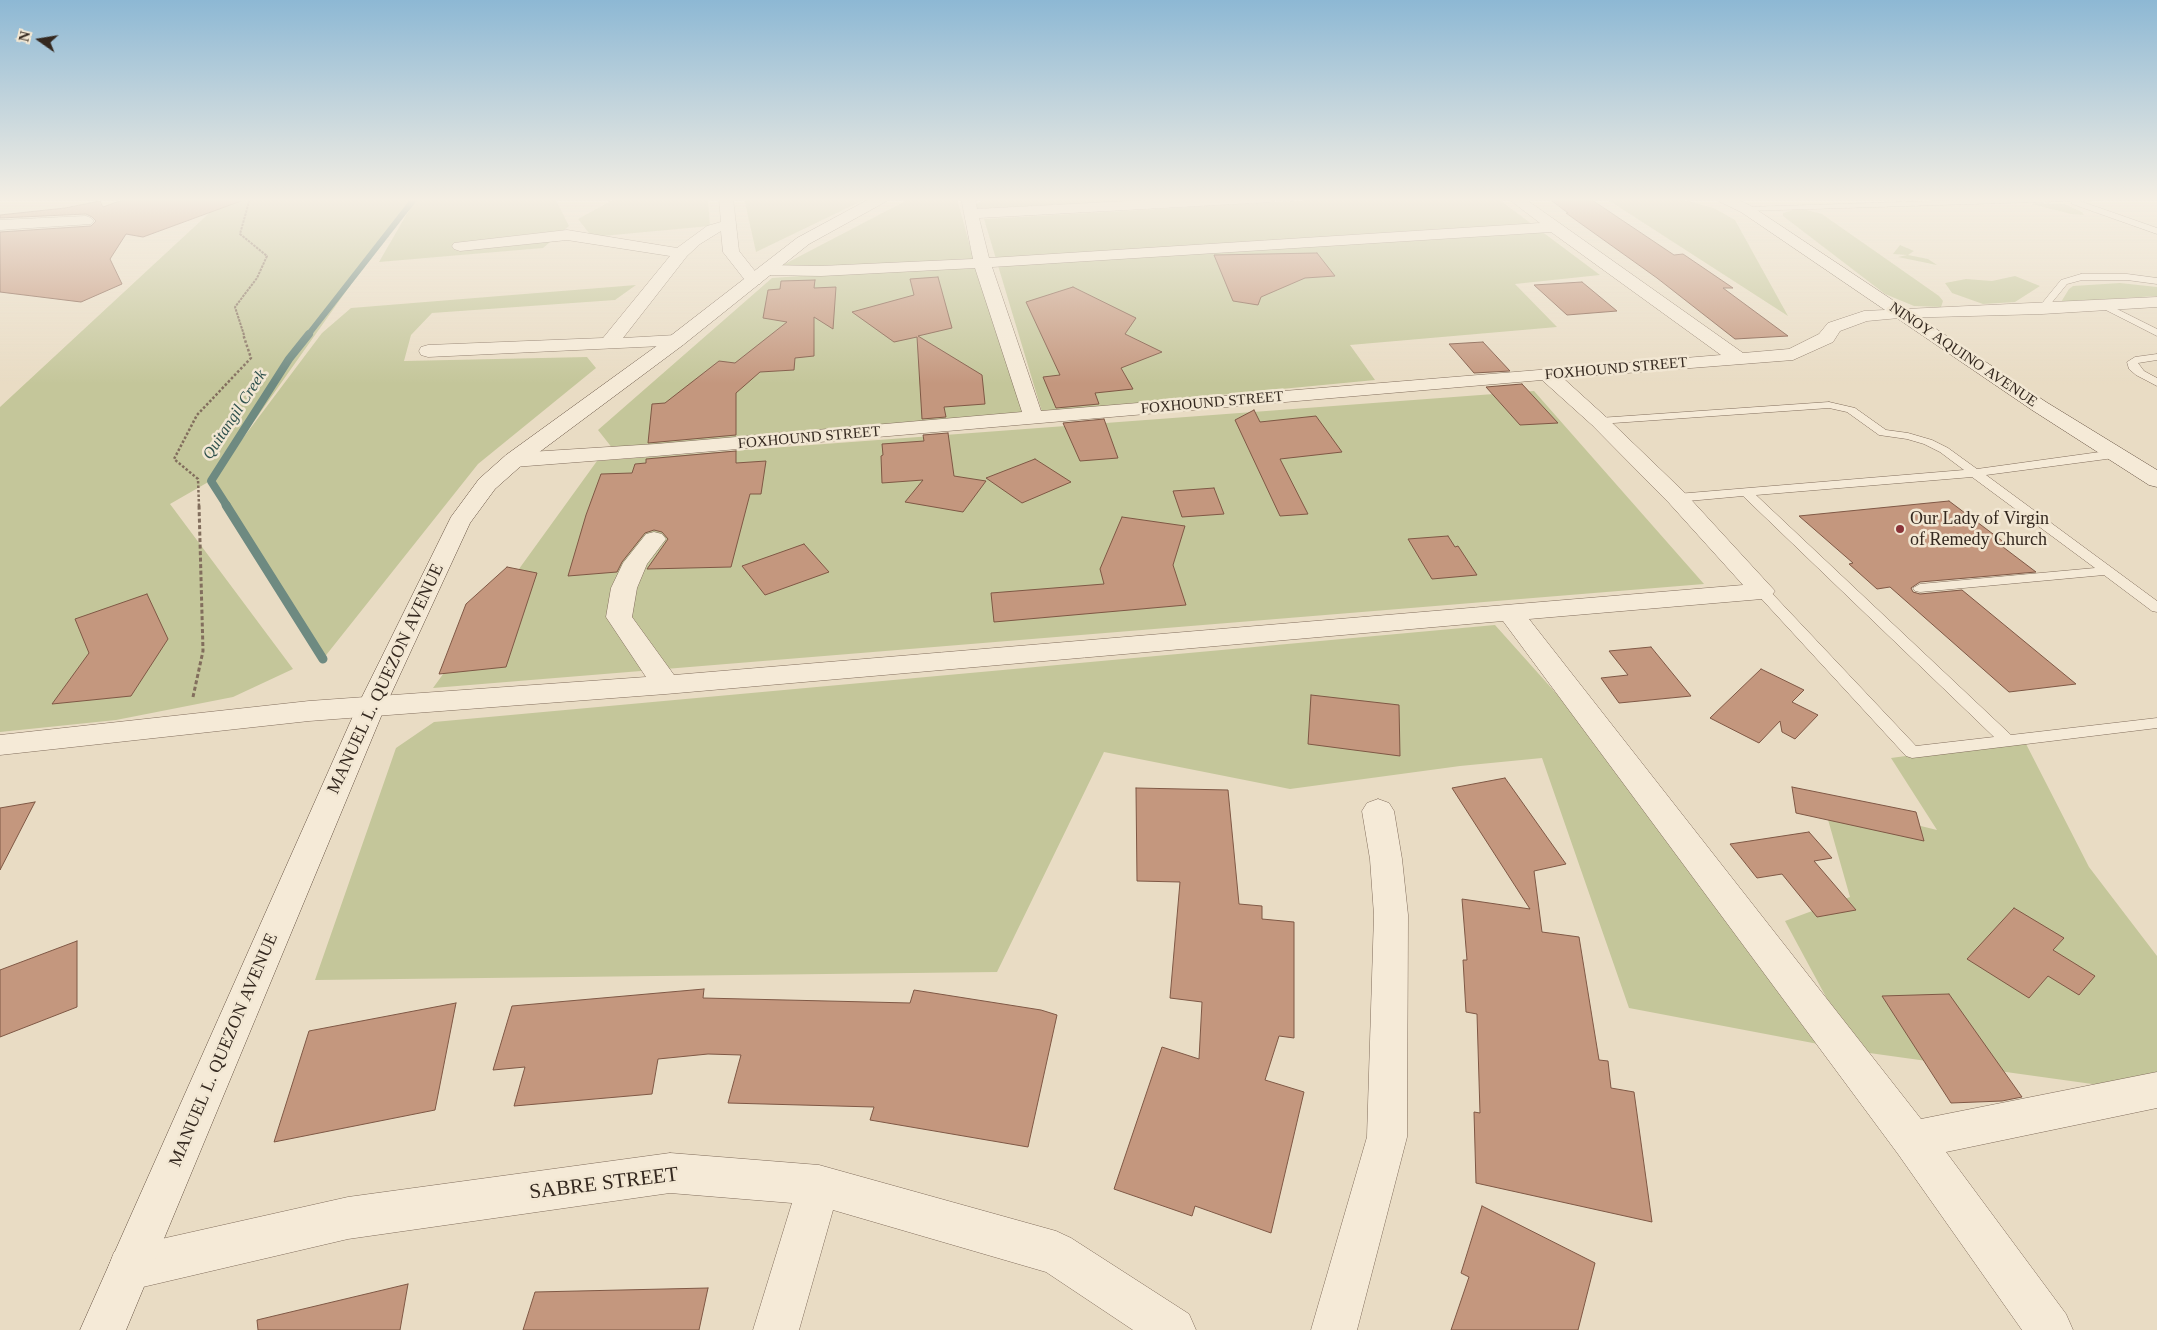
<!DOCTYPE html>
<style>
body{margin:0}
#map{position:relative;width:2157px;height:1330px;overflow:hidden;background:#e9dcc4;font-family:"Times New Roman",serif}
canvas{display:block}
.north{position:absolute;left:15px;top:15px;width:50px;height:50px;-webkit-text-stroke:4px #f2e7d3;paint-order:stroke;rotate:283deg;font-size:14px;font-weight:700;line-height:20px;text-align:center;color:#34281f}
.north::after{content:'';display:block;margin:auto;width:18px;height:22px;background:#34281f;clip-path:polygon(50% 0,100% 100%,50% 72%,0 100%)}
</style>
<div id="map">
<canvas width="2157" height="1330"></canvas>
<div class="north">N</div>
</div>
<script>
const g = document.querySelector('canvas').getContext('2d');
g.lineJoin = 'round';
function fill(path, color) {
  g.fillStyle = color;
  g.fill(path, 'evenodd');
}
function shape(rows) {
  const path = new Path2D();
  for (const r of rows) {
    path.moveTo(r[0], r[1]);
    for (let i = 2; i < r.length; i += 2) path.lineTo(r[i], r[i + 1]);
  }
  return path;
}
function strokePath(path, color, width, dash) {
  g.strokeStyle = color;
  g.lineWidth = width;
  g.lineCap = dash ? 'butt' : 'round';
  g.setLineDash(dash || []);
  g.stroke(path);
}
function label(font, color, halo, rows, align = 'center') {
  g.font = font + ' "Times New Roman",serif';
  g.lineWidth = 5;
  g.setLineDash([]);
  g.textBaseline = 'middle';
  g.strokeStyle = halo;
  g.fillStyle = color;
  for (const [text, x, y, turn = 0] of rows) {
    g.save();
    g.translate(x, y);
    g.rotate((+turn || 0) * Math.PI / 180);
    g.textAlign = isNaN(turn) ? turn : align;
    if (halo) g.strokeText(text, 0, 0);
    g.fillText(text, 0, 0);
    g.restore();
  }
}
fill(shape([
 [219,198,412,198,228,458,322,333,351,308,636,285,615,300,432,313,411,335,404,361,587,357,596,368,478,464,323,659,210,481,170,504,293,669,233,697,116,720,0,732,0,407,220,203],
 [416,198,555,198,569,226,543,248,379,262],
 [616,198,708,198,710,226,592,237,578,219],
 [744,198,868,198,756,252],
 [911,198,957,198,974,261,779,267],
 [985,198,1188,198,971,209],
 [1345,198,1497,198,1600,275,1515,284,1557,327,1350,345,1375,380,1042,412,984,219],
 [1605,198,1676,198,1714,208,1735,220,1788,316],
 [1776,198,2047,198,2035,200],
 [2035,203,2065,204,2082,212,2084,215,2071,214,2031,204],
 [1796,209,1807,210,1822,214,1939,296,1943,301,1941,307,1914,306,1885,294,1783,216,1783,213],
 [1900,245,1914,251,1908,255,1928,259,1937,265,1898,257,1907,255,1893,254],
 [983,263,1032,423,613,449,598,430,772,278],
 [2015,276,2040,286,2015,302,1983,304,1952,293,1945,283,1966,279,1992,281],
 [2120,283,2157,287,2157,296,2061,302,2069,289,2073,286],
 [1534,391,1704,584,433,688,597,461],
 [1495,625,1614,758,1853,1047,1785,921,1850,897,1823,802,1937,830,1891,758,2024,740,2089,867,2157,956,2157,1093,1855,1051,1629,1008,1542,758,1460,766,1290,789,1104,752,997,972,315,980,396,748,434,722]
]), '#c4c69a');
strokePath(shape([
 [308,335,415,198]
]), '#6e8a81', 6);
strokePath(shape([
 [227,506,211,481,289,359,309,334]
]), '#6e8a81', 8);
strokePath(shape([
 [226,505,323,659]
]), '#6e8a81', 9);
const building = shape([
 [128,198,241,198,241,201,143,237,126,234,110,259,122,284,81,302,0,292,0,232,91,226,96,221,92,217,86,214,0,218,0,215,65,208,100,201,103,207,128,198],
 [1548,198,1589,198,1674,255,1683,254,1733,288,1723,288,1788,336,1735,339,1657,278,1566,213,1568,213,1548,198],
 [1317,253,1335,276,1305,278,1261,297,1258,305,1233,301,1214,255,1317,253],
 [938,277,952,328,918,336,982,375,985,404,944,407,946,417,922,419,917,337,894,342,852,312,914,295,910,279,938,277],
 [815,280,814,288,836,287,833,329,814,317,814,356,795,358,794,370,760,372,736,393,736,435,648,443,652,404,665,403,719,361,735,363,787,322,763,318,768,290,780,289,781,281,815,280],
 [1582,282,1617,311,1567,315,1534,285,1582,282],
 [1073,287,1136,318,1125,334,1162,352,1121,368,1133,389,1095,393,1099,404,1056,408,1043,377,1060,375,1026,302,1073,287],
 [1483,342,1510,371,1474,373,1449,344,1483,342],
 [1522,384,1558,423,1520,425,1486,387,1522,384],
 [1254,410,1260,422,1316,416,1342,452,1280,459,1308,514,1280,516,1235,420,1254,410],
 [1104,419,1118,458,1080,461,1063,423,1104,419],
 [948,433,954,476,986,481,963,512,905,502,923,480,882,483,881,456,883,455,882,444,924,441,923,435,948,433],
 [736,451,736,463,766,461,761,494,750,494,731,567,647,569,668,539,662,532,654,530,645,533,622,562,617,572,568,576,586,515,601,474,632,473,635,464,646,463,646,459,736,451],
 [1035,459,1071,482,1022,503,986,478,1035,459],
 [1214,488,1224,514,1182,517,1173,491,1214,488],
 [1949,501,2005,543,1999,544,2036,572,1920,582,1911,588,1913,592,1920,594,1962,590,2076,684,2009,692,1890,587,1877,589,1849,564,1853,563,1799,516,1949,501],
 [1122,517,1185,526,1173,565,1186,605,994,622,991,593,1104,584,1100,569,1122,517],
 [1448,536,1455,547,1458,546,1477,575,1432,579,1408,539,1448,536],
 [804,544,829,572,765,595,742,566,804,544],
 [507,567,537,573,506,667,439,674,466,604,507,567],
 [147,594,168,639,131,696,52,704,89,653,75,619,147,594],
 [1651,647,1691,696,1619,703,1601,678,1628,675,1609,651,1651,647],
 [1761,669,1804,690,1792,702,1818,715,1795,739,1782,732,1780,721,1759,743,1710,718,1761,669],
 [1311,695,1399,705,1400,756,1308,744,1311,695],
 [1505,778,1566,864,1534,871,1542,932,1579,937,1599,1060,1608,1061,1611,1088,1634,1092,1652,1222,1476,1183,1474,1112,1480,1113,1477,1014,1466,1012,1463,960,1467,960,1462,899,1530,909,1452,788,1505,778],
 [1792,787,1916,812,1924,841,1796,813,1792,787],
 [1136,788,1228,790,1239,904,1262,906,1262,919,1294,922,1294,1038,1279,1036,1265,1080,1304,1092,1271,1233,1195,1206,1192,1216,1114,1189,1162,1047,1199,1059,1202,1002,1170,998,1180,882,1137,881,1136,788],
 [35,802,0,870,0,808,35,802],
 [1809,832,1832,858,1814,861,1856,910,1817,917,1782,874,1757,878,1730,844,1809,832],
 [2014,908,2064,938,2053,950,2095,976,2079,995,2048,976,2029,998,1967,959,2014,908],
 [77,941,77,1007,0,1037,0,970,77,941],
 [704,989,703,998,910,1003,914,990,1041,1010,1057,1015,1028,1147,870,1120,874,1107,728,1103,741,1055,708,1054,658,1059,652,1094,514,1106,525,1067,493,1070,512,1006,704,989],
 [1949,994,2022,1097,2002,1101,1951,1103,1882,996,1949,994],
 [456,1003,435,1110,274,1142,309,1031,456,1003],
 [1482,1206,1595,1263,1578,1330,1451,1330,1469,1277,1461,1273,1482,1206],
 [408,1284,400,1330,258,1330,257,1320,408,1284],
 [708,1288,699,1330,523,1330,535,1292,708,1288]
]);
fill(building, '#c4977e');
strokePath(building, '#7f5845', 1);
const lane = shape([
 [2021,198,2109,198,2105,200,2080,201,2157,228,2157,234,2072,204,2071,201,1746,211,1742,209,1746,207,2021,198],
 [2081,274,2127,274,2157,278,2157,284,2127,280,2082,280,2067,284,2045,311,2039,311,2039,307,2061,280,2081,274],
 [2103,302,2157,329,2157,336,2100,307,2100,303,2103,302],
 [2157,354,2157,360,2138,363,2144,371,2157,378,2157,386,2136,375,2129,369,2127,362,2135,357,2157,354],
 [1829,402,1855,408,1886,430,1908,433,1932,440,1948,448,1977,469,2114,450,2118,451,2120,454,2118,457,2114,458,1986,475,2157,601,2157,612,2152,611,2104,575,1920,592,1915,591,1913,588,1920,584,2095,568,1972,477,1756,495,2011,735,2157,718,2157,728,1912,758,1906,756,1757,594,1755,591,1757,588,1767,588,1916,746,1994,737,1743,496,1677,502,1671,498,1677,494,1964,470,1940,452,1924,444,1907,439,1879,435,1847,412,1829,408,1599,424,1593,421,1599,418,1829,402]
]);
const street = shape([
 [719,198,733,198,739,251,762,280,760,284,748,284,723,252,721,231,700,244,687,256,623,338,676,335,683,337,685,341,683,345,428,357,421,355,419,351,421,347,428,345,603,338,670,256,567,240,460,251,454,249,452,246,454,243,567,230,677,248,707,226,721,222,719,198],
 [961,198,975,198,977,209,1185,198,1279,198,1272,202,979,218,989,258,1540,223,1507,198,1524,198,1743,353,1789,349,1819,334,1828,323,1864,311,2157,297,2157,307,2042,314,1899,318,1867,321,1840,331,1833,342,1793,360,1563,378,1606,417,1685,493,1775,591,1771,596,1762,599,1529,619,1921,1119,2157,1072,2157,1108,1946,1152,2066,1314,2073,1330,2022,1330,1898,1154,1503,621,666,694,309,721,0,755,0,735,309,701,646,677,606,617,611,588,623,563,646,534,654,532,662,534,666,539,647,564,637,588,632,617,674,675,1743,585,1669,503,1592,425,1542,380,656,456,514,467,506,465,503,460,506,455,514,453,656,444,1022,412,975,268,821,276,767,275,761,274,759,270,761,266,767,265,821,266,973,259,961,198],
 [1551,232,1721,355,1041,411,992,267,1551,232],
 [86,216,91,218,94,221,91,224,0,230,0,220,86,216],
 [1378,799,1389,803,1394,811,1402,859,1408,915,1407,1137,1357,1330,1311,1330,1367,1137,1374,915,1370,859,1362,811,1367,803,1378,799],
 [670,1153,819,1165,1056,1231,1071,1238,1189,1314,1196,1330,1133,1330,1046,1272,833,1210,799,1330,753,1330,792,1203,670,1193,348,1239,130,1290,114,1284,108,1268,114,1252,130,1246,348,1197,670,1153]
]);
const secondary = shape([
 [871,198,889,198,887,201,809,244,683,345,522,465,495,489,470,523,385,707,126,1330,80,1330,357,707,451,517,479,479,506,455,669,337,797,238,871,198],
 [1716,198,1735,198,1751,206,2046,402,2157,470,2157,487,2149,485,2032,410,1741,212,1718,201,1716,198]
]);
strokePath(lane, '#826e5d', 1);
strokePath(street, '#826e5d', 1);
strokePath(secondary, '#645040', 1);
strokePath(shape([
 [244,335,235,307,257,278,267,256,240,234,250,198]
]), '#826e5d', 2, [2.5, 1]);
strokePath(shape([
 [199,506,198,479,174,459,197,415,251,358,243,334]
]), '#826e5d', 2.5, [2.5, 2]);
strokePath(shape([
 [193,697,203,651,199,505]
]), '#826e5d', 3, [4, 2.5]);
fill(lane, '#f5ead7');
fill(street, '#f5ead7');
fill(secondary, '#f5ead7');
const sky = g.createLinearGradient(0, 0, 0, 384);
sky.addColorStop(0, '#8db8d4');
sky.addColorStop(0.52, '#f5efe4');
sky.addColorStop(1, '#f5efe400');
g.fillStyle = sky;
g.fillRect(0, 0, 2157, 384);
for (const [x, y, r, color] of [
 [1900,529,5,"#8b3338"]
]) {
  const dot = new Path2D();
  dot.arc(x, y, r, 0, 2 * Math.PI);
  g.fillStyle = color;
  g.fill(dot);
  strokePath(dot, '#f2e7d3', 2);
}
label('15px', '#34281f', '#f2e7d3', [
 ["NINOY AQUINO AVENUE",1963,355,34],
 ["FOXHOUND STREET",1616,369,-5],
 ["FOXHOUND STREET",1212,403,-5],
 ["FOXHOUND STREET",809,438,-5]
]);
label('italic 16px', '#30524e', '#f2e7d3', [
 ["Quitangil Creek",235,415,-57]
]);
label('18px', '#34281f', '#f2e7d3', [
 ["Our Lady of Virgin",1910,519],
 ["of Remedy Church",1910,540]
], 'left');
label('18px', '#34281f', '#f2e7d3', [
 ["MANUEL L. QUEZON AVENUE",386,679,-65],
 ["MANUEL L. QUEZON AVENUE",224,1050,-67]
]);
label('21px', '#34281f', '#f2e7d3', [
 ["SABRE STREET",604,1184,-7]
]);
</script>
